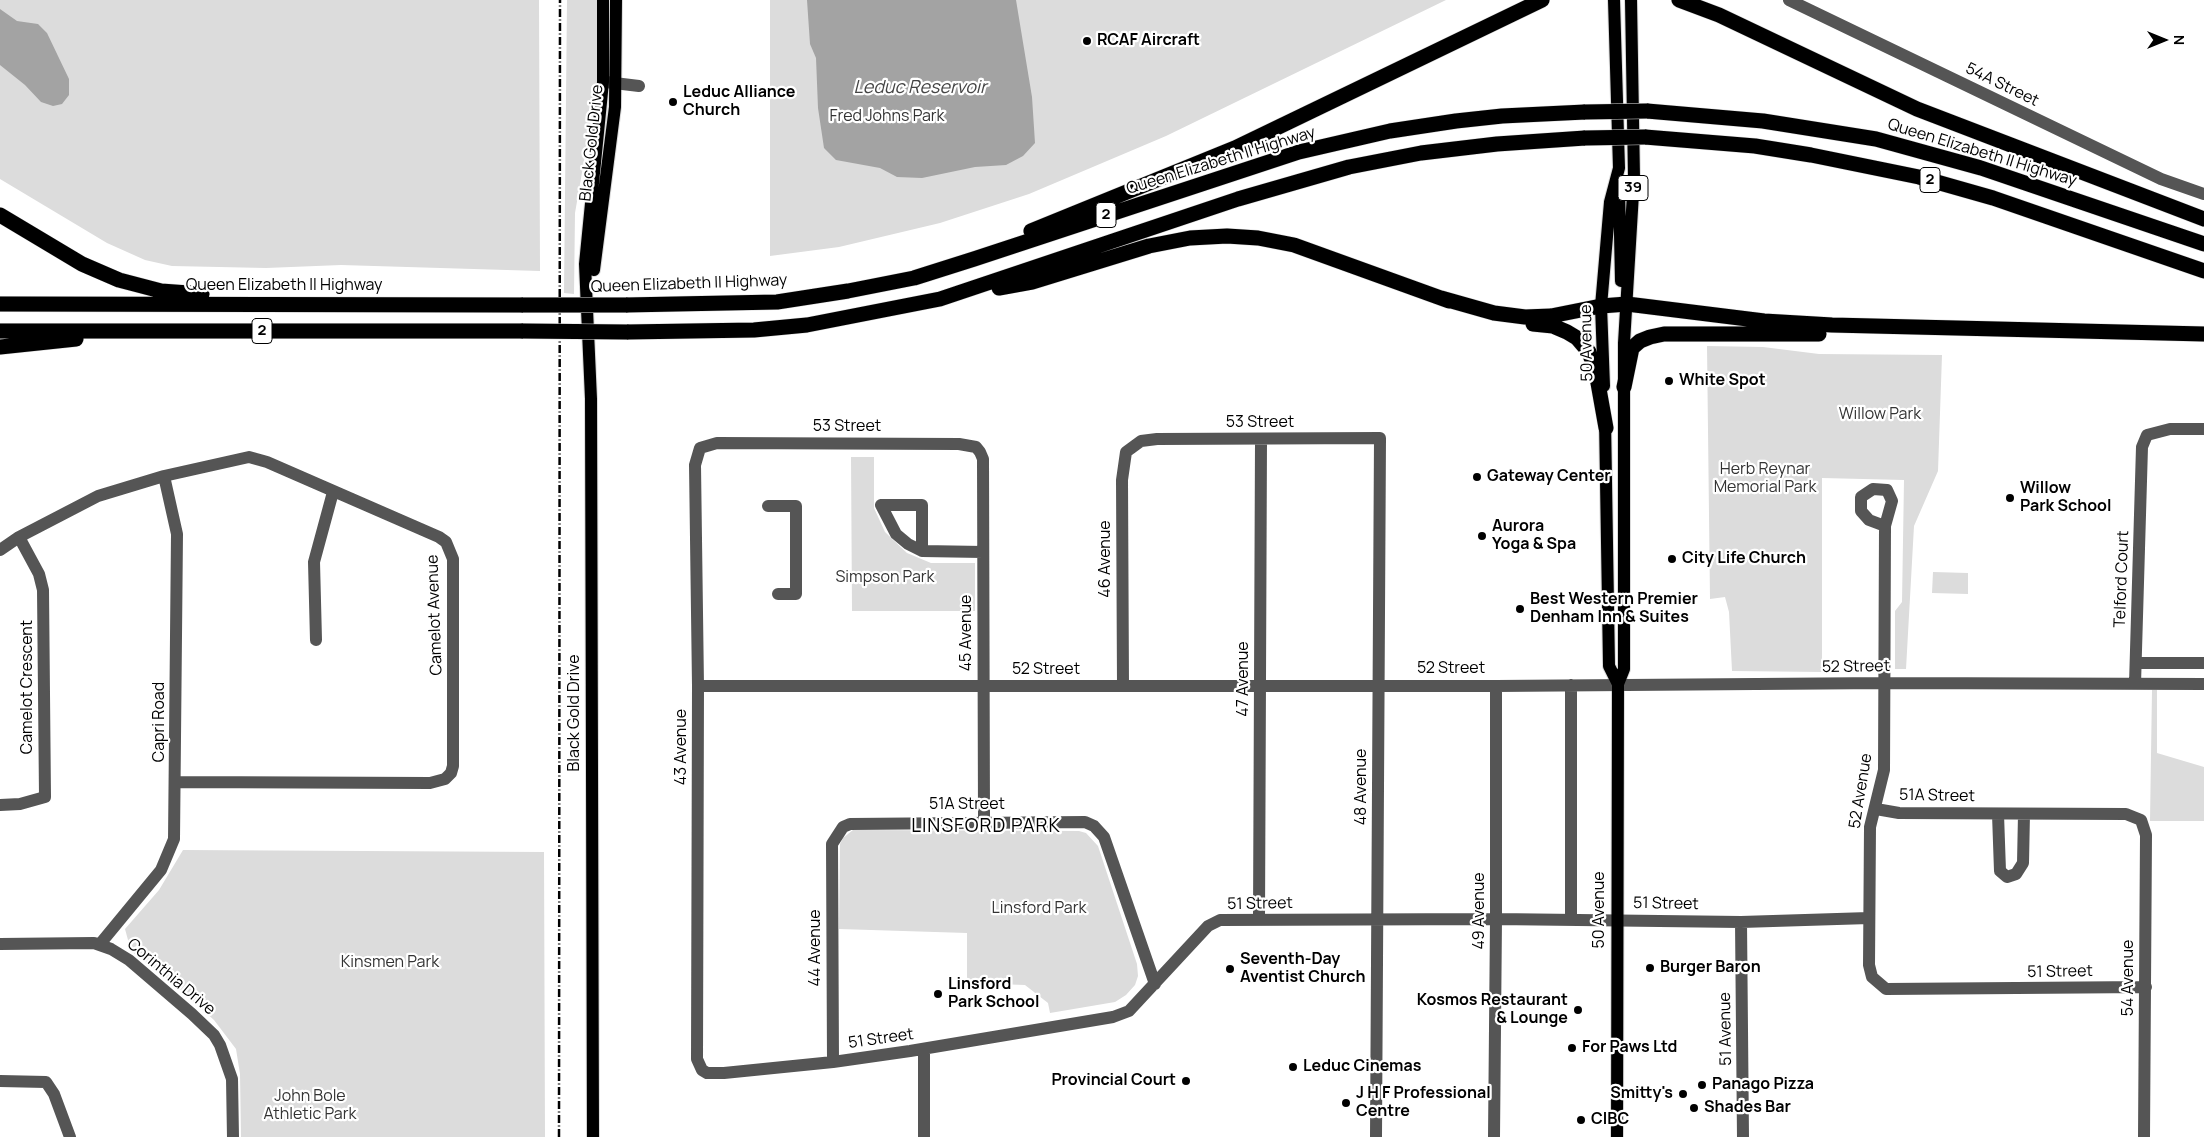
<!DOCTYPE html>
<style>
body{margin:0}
#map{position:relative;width:2204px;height:1137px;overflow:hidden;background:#fff;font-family:Manrope,sans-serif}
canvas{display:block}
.north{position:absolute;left:2139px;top:15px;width:50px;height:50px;-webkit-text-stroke:4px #fff;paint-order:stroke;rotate:90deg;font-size:14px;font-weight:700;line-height:20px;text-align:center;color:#000}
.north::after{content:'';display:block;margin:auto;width:18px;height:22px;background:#000;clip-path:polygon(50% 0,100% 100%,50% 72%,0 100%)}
</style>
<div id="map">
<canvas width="2204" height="1137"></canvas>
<div class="north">N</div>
</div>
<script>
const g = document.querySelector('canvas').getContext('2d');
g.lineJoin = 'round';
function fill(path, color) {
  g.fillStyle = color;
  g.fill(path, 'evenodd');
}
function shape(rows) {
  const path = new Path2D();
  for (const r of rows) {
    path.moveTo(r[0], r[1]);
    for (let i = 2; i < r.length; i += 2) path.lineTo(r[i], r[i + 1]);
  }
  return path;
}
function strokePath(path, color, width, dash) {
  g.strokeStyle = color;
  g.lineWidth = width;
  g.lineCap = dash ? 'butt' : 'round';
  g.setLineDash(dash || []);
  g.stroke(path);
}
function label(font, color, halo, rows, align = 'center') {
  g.font = font + ' Manrope,sans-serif';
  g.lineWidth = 4.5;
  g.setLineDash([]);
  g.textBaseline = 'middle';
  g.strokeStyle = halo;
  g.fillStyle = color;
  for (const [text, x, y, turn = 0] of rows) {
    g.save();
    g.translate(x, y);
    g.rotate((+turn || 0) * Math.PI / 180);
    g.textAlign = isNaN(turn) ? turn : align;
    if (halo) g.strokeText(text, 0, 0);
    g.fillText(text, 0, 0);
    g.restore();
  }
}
fill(shape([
 [0,0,539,0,540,271,341,265,266,268,172,266,145,260,107,243,0,179],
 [567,0,597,0,598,80,575,213,574,294,564,293],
 [770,0,1446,0,1166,136,1029,194,940,223,839,247,770,256],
 [1707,346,1763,347,1819,354,1942,355,1938,471,1914,526,1906,669,1895,669,1895,611,1902,602,1904,480,1822,478,1822,672,1732,671,1729,612,1725,597,1710,599],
 [851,457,874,457,874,508,885,532,907,553,931,563,975,563,975,611,852,611],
 [1933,572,1968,573,1968,594,1932,593],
 [2152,690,2157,690,2157,753,2204,767,2204,821,2150,821],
 [853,830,1079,831,1086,833,1098,846,1137,964,1138,976,1135,985,1126,995,1115,1002,1050,1013,1048,1003,1025,985,967,983,967,933,839,929,840,844,843,838],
 [183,850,544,852,545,1137,241,1137,240,1074,236,1049,214,1020,174,984,131,951,125,929,159,890]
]), '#dcdcdc');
fill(shape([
 [807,0,1016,0,1032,97,1035,143,1023,156,1006,165,975,167,922,178,897,177,880,168,836,160,824,148,818,108,816,58,810,44],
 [0,9,17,21,38,24,47,33,69,79,69,95,62,104,53,106,41,102,25,85,0,65]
]), '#a3a3a3');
const major = shape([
 [1619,186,1621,281],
 [594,270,615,107,616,0],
 [1604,386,1601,306,1610,202,1619,168,1614,0],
 [1605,419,1609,666,1618,684],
 [593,1137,591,399,585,264,603,82,603,0],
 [1617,1137,1618,684,1624,669,1624,343,1634,177,1631,0]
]);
const highway = shape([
 [1679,0,1719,15,1917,109,2204,219],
 [1647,111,1763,121,1876,139,1981,168,2204,244],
 [1645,137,1755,146,1811,155,1919,177,1993,198,2204,271],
 [0,215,82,264,119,280,161,291,202,294],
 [1031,231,1235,148,1542,0],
 [999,288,1032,282,1149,246,1190,238,1227,236,1258,238,1294,245,1449,301],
 [1441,298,1494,313,1525,317,1551,316,1601,306,1627,304,1764,321,1832,325,2204,334],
 [0,304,523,305],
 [626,305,777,302,848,291,914,278,974,259,1299,152,1390,131,1456,121,1502,116,1585,112],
 [1533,324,1553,326,1567,332,1577,338,1589,352,1596,372,1606,428],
 [0,331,523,331],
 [627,332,754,330,807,325,940,299,1238,199,1349,167,1421,153,1497,144,1585,138],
 [0,347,76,339],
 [1624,387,1632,348,1640,341,1650,337,1664,334,1819,334]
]);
strokePath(major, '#dbdbdb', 14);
strokePath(highway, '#dbdbdb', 16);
strokePath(shape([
 [1789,0,2161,179,2204,194],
 [606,82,639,86],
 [881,505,922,505,922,551,908,544,896,534,881,505],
 [768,506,796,506,796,594,778,594],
 [1885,526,1869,520,1861,511,1861,497,1873,489,1887,490,1892,501,1885,526,1884,770,1870,827,1869,965,1872,977,1886,989,2146,987],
 [0,550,19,537,98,496,164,476,249,457,267,462,439,537,446,542,453,559,453,766,451,773,445,779,430,783,176,782],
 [922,551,983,552],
 [316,640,314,562,333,492],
 [2136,663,2204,663],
 [2135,684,2142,447,2147,435,2170,429,2204,429],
 [1571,685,1571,920],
 [698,686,1496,686,1886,683,2204,684],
 [1123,686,1122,480,1126,452,1141,441,1157,439,1380,438,1376,1137],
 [0,805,20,804,45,797,43,590,39,574,19,537],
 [1876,809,1899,813,2126,814,2141,820,2146,835,2144,1137],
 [1998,814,2000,871,2007,877,2016,874,2023,863,2024,814],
 [984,821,983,459,980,452,976,447,959,444,717,443,700,448,695,465,698,686,697,1059,702,1070,707,1073,724,1073,833,1062,910,1051,1113,1017,1129,1011,1208,926,1220,920,1496,919,1741,922,1869,918],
 [1259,919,1261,440],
 [1741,922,1743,1137],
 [0,944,94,943,111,949,129,960,192,1014,214,1035,220,1045,232,1079,233,1137],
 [100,944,161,870,174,839,177,534,164,476],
 [924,1049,924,1137],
 [833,1062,832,844,843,827,850,824,1085,822,1094,826,1104,837,1155,984],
 [0,1081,46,1082,54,1094,70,1137],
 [1494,1137,1496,919,1496,686]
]), '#555', 12);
strokePath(major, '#000', 12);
strokePath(highway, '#000', 15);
strokePath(shape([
 [559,1137,560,0]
]), '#000', 2.5, [8, 2.5, 1, 2.5]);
const highwayBridge = shape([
 [1585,112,1647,111],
 [1585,138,1645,137],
 [523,305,626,305],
 [523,331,627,332]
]);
strokePath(highwayBridge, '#dbdbdb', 16, []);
strokePath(highwayBridge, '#000', 15);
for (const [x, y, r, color] of [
 [1087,41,5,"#000"],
 [673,102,5,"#000"],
 [1669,381,5,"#000"],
 [1477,477,5,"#000"],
 [2010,498,5,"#000"],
 [1482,536,5,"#000"],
 [1672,559,5,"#000"],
 [1520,609,5,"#000"],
 [1650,968,5,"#000"],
 [1230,969,5,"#000"],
 [938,994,5,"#000"],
 [1578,1010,5,"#000"],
 [1572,1048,5,"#000"],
 [1293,1067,5,"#000"],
 [1186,1081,5,"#000"],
 [1702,1085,5,"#000"],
 [1683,1094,5,"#000"],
 [1346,1103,5,"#000"],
 [1694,1108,5,"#000"],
 [1581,1120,5,"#000"]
]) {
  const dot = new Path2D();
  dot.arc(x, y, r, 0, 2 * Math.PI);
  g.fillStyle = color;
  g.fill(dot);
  strokePath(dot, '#fff', 2);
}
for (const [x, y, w] of [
 [1930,180,20],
 [1633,188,30],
 [1106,215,20],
 [262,331,20]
]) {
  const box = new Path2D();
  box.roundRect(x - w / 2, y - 12.5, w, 25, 4);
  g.fillStyle = '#fff';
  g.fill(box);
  strokePath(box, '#000', 1);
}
label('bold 15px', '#000', null, [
 ["2",1930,180],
 ["39",1633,188],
 ["2",1106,215],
 ["2",262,331]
]);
label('bold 16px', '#000', '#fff', [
 ["RCAF Aircraft",1097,41],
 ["Leduc Alliance",683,93],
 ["Church",683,111],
 ["White Spot",1679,381],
 ["Gateway Center",1487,477],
 ["Willow",2020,489],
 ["Park School",2020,507],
 ["Aurora",1492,527],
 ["Yoga & Spa",1492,545],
 ["City Life Church",1682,559],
 ["Best Western Premier",1530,600],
 ["Denham Inn & Suites",1530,618],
 ["Seventh-Day",1240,960],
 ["Aventist Church",1240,978],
 ["Burger Baron",1660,968],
 ["Linsford",948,985],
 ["Park School",948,1003],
 ["Kosmos Restaurant",1568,1001,"right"],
 ["& Lounge",1568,1019,"right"],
 ["For Paws Ltd",1582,1048],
 ["Leduc Cinemas",1303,1067],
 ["Provincial Court",1176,1081,"right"],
 ["Panago Pizza",1712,1085],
 ["J H F Professional",1356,1094],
 ["Centre",1356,1112],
 ["Smitty's",1673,1094,"right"],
 ["Shades Bar",1704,1108],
 ["CIBC",1591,1120]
], 'left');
label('16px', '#000', '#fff', [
 ["54A Street",2002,85,26],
 ["Black Gold Drive",592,143,-84],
 ["Queen Elizabeth II Highway",1982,153,17],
 ["Queen Elizabeth II Highway",1221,161,-17],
 ["Queen Elizabeth II Highway",689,284,-2],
 ["Queen Elizabeth II Highway",284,286],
 ["50 Avenue",1587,343,-91],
 ["53 Street",1260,423],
 ["53 Street",847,427],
 ["46 Avenue",1106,559,-90],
 ["Telford Court",2122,579,-88],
 ["Camelot Avenue",435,615,-92],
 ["45 Avenue",967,633,-90],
 ["52 Street",1856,667,-1],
 ["52 Street",1451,669],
 ["52 Street",1046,670],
 ["47 Avenue",1244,679,-90],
 ["Camelot Crescent",28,687,-90],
 ["Black Gold Drive",575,713,-90],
 ["Capri Road",160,722,-90],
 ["43 Avenue",682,747,-90],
 ["48 Avenue",1362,787,-90],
 ["52 Avenue",1861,791,-81],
 ["51A Street",1937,796,1],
 ["51A Street",967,805],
 ["51 Street",1260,904,-1],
 ["51 Street",1666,904,1],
 ["50 Avenue",1600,910,-90],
 ["49 Avenue",1480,911,-90],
 ["44 Avenue",816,948,-90],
 ["51 Street",2060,972,-1],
 ["Corinthia Drive",171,977,40],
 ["54 Avenue",2129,978,-90],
 ["51 Avenue",1726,1029,-91],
 ["51 Street",881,1039,-8]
]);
label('16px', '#333', '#fff', [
 ["Fred Johns Park",887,117],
 ["Willow Park",1880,415],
 ["Herb Reynar",1765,470],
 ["Memorial Park",1765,488],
 ["Simpson Park",885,578],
 ["Linsford Park",1039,909],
 ["Kinsmen Park",390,963],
 ["John Bole",310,1097],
 ["Athletic Park",310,1115]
]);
label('italic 18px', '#444', '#fff', [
 ["Leduc Reservoir",920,88]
]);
g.letterSpacing = '1px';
label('19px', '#000', '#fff', [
 ["LINSFORD PARK",986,827]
]);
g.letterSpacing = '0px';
</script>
